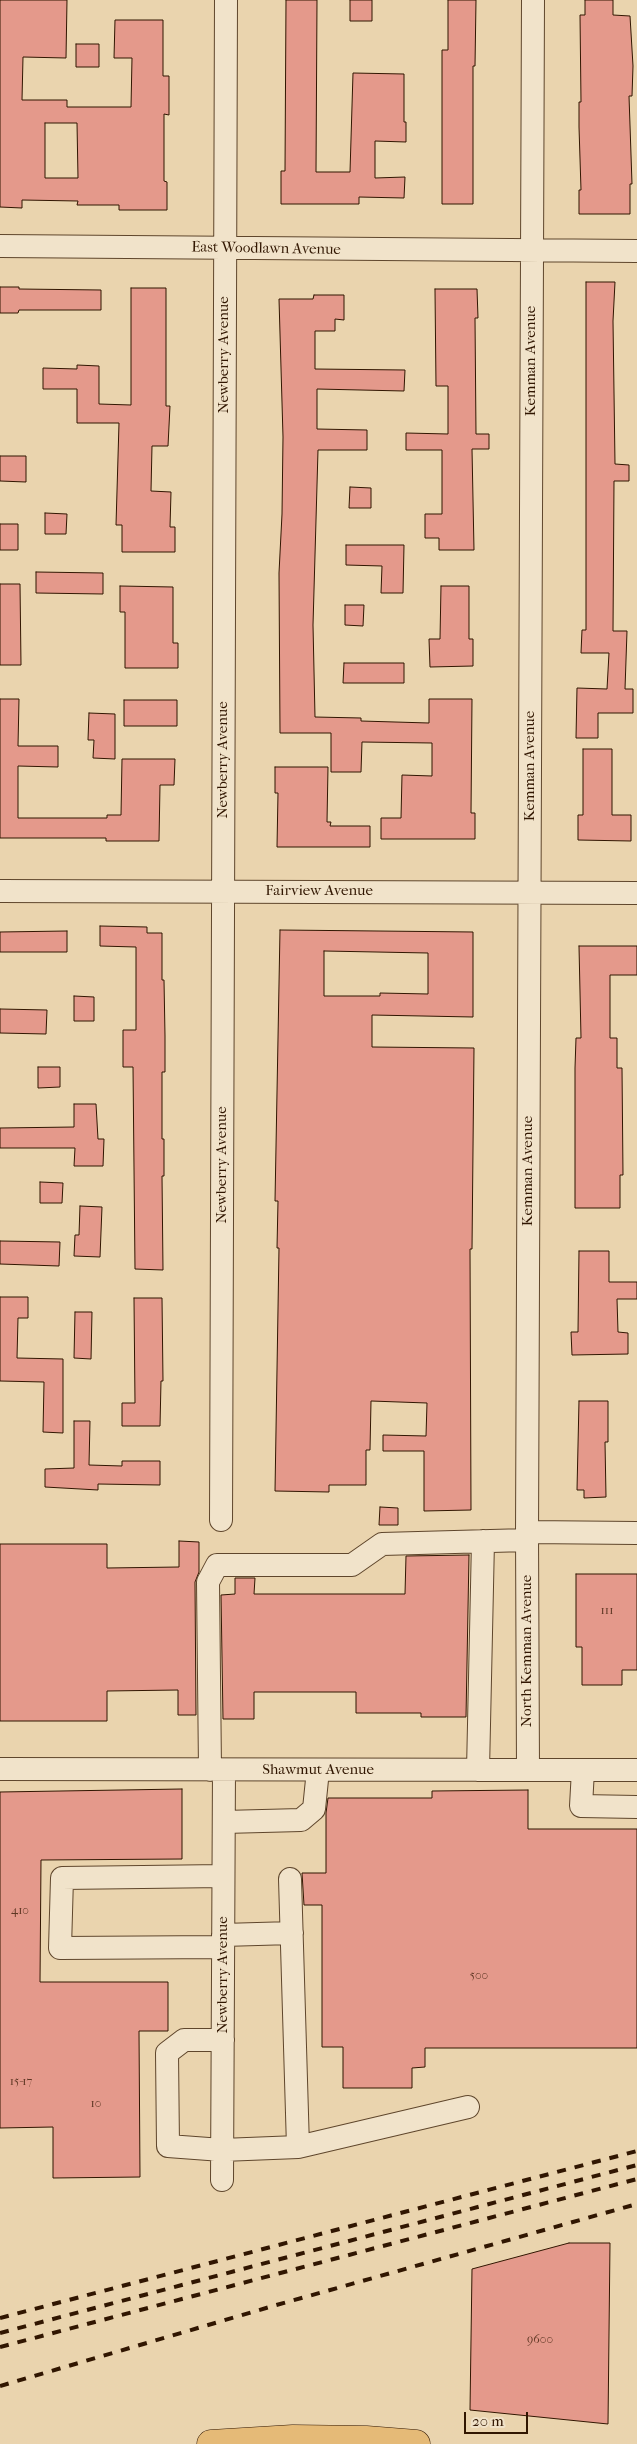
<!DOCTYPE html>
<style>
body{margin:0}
#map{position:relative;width:637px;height:2444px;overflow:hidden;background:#ead4ae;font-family:"IM FELL French Canon",serif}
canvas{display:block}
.scale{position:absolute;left:464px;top:2412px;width:64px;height:22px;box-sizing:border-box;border:2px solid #311601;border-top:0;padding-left:6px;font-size:15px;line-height:18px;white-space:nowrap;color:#311601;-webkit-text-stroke:4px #f1e3ca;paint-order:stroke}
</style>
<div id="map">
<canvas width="637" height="2444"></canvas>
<div class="scale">20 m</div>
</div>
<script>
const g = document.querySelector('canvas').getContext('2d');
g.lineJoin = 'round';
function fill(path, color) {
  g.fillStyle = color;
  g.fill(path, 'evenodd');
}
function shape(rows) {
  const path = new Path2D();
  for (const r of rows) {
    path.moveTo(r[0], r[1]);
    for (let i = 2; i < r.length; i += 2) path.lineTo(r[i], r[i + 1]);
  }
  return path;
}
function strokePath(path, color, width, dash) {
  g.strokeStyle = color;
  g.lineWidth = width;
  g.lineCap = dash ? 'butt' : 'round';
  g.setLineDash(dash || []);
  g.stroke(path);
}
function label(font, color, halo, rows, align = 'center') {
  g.font = font + ' "IM FELL French Canon",serif';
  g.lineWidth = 4.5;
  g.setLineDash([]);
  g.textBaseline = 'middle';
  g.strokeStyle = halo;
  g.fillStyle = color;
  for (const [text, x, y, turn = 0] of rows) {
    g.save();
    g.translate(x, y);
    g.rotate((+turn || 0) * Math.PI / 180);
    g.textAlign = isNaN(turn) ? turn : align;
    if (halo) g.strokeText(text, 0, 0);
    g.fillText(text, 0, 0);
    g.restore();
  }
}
const building = shape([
 [0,0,67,0,66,58,23,57,22,100,67,100,67,107,131,107,132,58,114,58,115,20,163,20,163,76,169,76,169,115,164,114,164,181,167,182,167,210,119,210,119,205,77,205,78,201,22,200,22,208,0,207,0,0],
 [45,123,77,123,78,178,45,178,45,123],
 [286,0,317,0,316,172,350,172,353,73,404,74,404,122,406,122,406,142,375,141,375,178,405,177,404,198,359,197,359,204,281,204,281,171,285,171,286,0],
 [350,0,372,0,372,21,350,21,350,0],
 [448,0,476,0,475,66,473,66,473,204,442,204,442,50,448,50,448,0],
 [585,0,613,0,613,15,630,16,633,66,632,96,629,96,632,184,630,184,630,214,579,214,579,190,581,190,579,127,579,102,581,102,580,15,585,15,585,0],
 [76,44,99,44,99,67,76,67,76,44],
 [586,282,615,282,613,321,615,464,629,465,629,481,614,481,613,631,627,631,625,689,633,689,633,713,598,713,598,738,576,738,577,688,607,689,609,653,581,653,582,630,586,630,586,282],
 [0,287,19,287,19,289,101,290,101,310,19,310,18,313,0,313,0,287],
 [131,288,166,288,166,406,170,406,168,446,152,446,151,491,171,492,170,527,175,527,175,552,122,552,122,525,116,525,119,423,77,423,77,389,43,389,43,368,77,369,77,365,99,366,99,404,131,405,131,288],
 [435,289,477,289,478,318,475,318,476,434,489,434,489,449,472,449,474,550,439,550,439,538,425,538,425,514,442,514,442,450,406,450,406,433,448,434,448,386,436,386,435,289],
 [314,295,344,295,344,320,335,319,335,331,315,331,315,369,405,370,404,391,317,389,317,429,367,430,367,450,318,450,313,625,315,717,361,718,361,721,429,723,429,699,472,699,471,813,475,813,475,839,381,839,381,818,401,818,402,775,432,776,432,743,362,742,361,772,331,772,331,733,280,733,279,573,282,514,283,437,279,299,313,299,314,295],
 [0,456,26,456,26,482,0,481,0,456],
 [350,487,371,488,371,508,349,508,350,487],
 [45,513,67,514,66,534,45,534,45,513],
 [0,524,18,524,18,550,0,550,0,524],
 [346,545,404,545,403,593,381,593,382,566,346,565,346,545],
 [36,572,103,573,103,594,36,593,36,572],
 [0,584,20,584,21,665,0,665,0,584],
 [120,586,173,587,173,643,178,643,178,668,125,668,125,612,120,612,120,586],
 [441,586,469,586,469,639,473,639,473,666,430,667,429,639,440,639,441,586],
 [345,605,364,605,363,626,345,625,345,605],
 [344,663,404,663,404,683,343,683,344,663],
 [0,699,19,699,18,746,58,746,58,767,18,766,18,818,107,818,107,815,121,815,122,759,175,759,174,785,160,785,159,841,106,841,106,838,0,838,0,699],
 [124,700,177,700,177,726,124,726,124,700],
 [89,713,115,714,115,759,93,758,94,740,88,740,89,713],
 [583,749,612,749,612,815,631,815,631,841,578,840,578,815,583,815,583,749],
 [275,767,328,767,327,822,331,822,330,826,370,826,370,847,277,847,278,793,275,793,275,767],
 [100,926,147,927,147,933,162,933,162,980,164,980,165,1036,165,1072,162,1072,162,1139,164,1139,164,1176,162,1176,163,1270,135,1269,133,1067,123,1067,123,1030,136,1030,136,947,100,946,100,926],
 [280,930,473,932,473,1017,372,1015,372,1047,474,1048,472,1249,470,1249,471,1510,424,1511,424,1451,383,1451,383,1435,426,1436,427,1403,371,1401,370,1450,366,1450,366,1485,329,1485,329,1492,275,1491,279,1248,277,1248,278,1201,275,1201,280,930],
 [324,951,428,953,428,994,380,993,380,996,324,996,324,951],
 [67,931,67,952,0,952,0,932,67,931],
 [579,946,637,946,637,975,610,975,610,1038,617,1038,617,1068,622,1068,623,1175,620,1175,620,1208,575,1208,575,1068,576,1038,581,1038,579,946],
 [74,996,94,997,94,1021,74,1021,74,996],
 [0,1009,47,1010,46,1034,0,1033,0,1009],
 [38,1067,60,1067,60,1087,38,1088,38,1067],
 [74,1104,96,1104,98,1139,104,1139,103,1166,74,1166,75,1148,0,1148,0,1128,74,1127,74,1104],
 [40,1182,63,1183,62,1203,40,1203,40,1182],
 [80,1206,102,1207,100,1257,74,1256,75,1235,79,1235,80,1206],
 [0,1241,60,1242,59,1266,0,1264,0,1241],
 [579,1251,609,1251,609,1282,637,1282,637,1299,617,1299,618,1332,628,1333,628,1354,572,1355,571,1332,578,1332,579,1251],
 [0,1297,28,1297,28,1318,18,1318,17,1358,63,1359,63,1433,43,1432,44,1382,0,1381,0,1297],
 [134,1298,162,1298,163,1381,161,1381,160,1426,122,1426,122,1403,135,1403,134,1298],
 [75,1312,92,1312,91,1359,74,1358,75,1312],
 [579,1401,608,1401,608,1442,605,1442,606,1497,584,1498,584,1490,577,1490,579,1401],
 [74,1421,90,1421,89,1465,122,1466,122,1461,160,1461,160,1485,98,1484,98,1490,45,1487,45,1469,74,1468,74,1421],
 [380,1507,398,1508,398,1525,379,1525,380,1507],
 [179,1541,199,1542,199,1572,195,1582,196,1715,178,1715,178,1690,107,1691,107,1721,0,1721,0,1544,107,1544,107,1568,179,1567,179,1541],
 [469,1555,466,1717,421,1717,421,1713,356,1713,356,1692,254,1692,254,1719,223,1719,221,1595,235,1594,235,1578,255,1578,254,1594,405,1594,406,1556,469,1555],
 [576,1574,637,1574,637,1670,622,1670,622,1685,582,1685,582,1647,576,1647,576,1574],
 [182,1789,182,1859,41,1860,40,1982,168,1982,168,2031,139,2031,140,2177,53,2178,53,2127,0,2128,0,1792,182,1789],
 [528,1790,528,1829,637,1829,637,2048,425,2048,425,2067,412,2068,412,2088,343,2088,343,2047,322,2047,322,1905,304,1905,302,1873,326,1873,326,1813,328,1798,432,1798,432,1791,528,1790],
 [569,2243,610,2243,608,2424,470,2410,472,2269,569,2243]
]);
fill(building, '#e4998b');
strokePath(building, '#311601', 1);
const minor = shape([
 [0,246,637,251],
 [0,891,637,893],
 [221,1520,226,0],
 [527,1532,637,1533],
 [0,1769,637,1770],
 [210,1770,208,1582,217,1565,352,1565,382,1544,527,1540],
 [478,1770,483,1541],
 [528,1770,527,1532,533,0],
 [583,1770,581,1806,637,1807],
 [224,1822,301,1820,314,1809,318,1770],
 [223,1935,292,1933],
 [223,1947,60,1948,62,1878,223,1876],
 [223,2040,184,2040,167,2053,168,2146,222,2150,298,2147,290,1879],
 [298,2147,468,2107],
 [222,2180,224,1770]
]);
const major = shape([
 [211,2444,293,2439,366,2440,416,2444]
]);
strokePath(minor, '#5f462c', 24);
strokePath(major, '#311601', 29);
strokePath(minor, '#f1e3ca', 22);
strokePath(major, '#e5ba77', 28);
strokePath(shape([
 [0,2318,637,2151],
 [0,2333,637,2165],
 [0,2347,637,2179],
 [0,2386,273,2306,637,2204]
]), '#311601', 4, [9, 9]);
label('12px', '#5e3724', null, [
 ["111",607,1611],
 ["410",20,1911],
 ["500",479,1976],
 ["15-17",21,2082],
 ["10",96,2104],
 ["9600",540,2340]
]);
label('15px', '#311601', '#f1e3ca', [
 ["East Woodlawn Avenue",266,249,1],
 ["Newberry Avenue",224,355,-90],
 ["Kemman Avenue",531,361,-90],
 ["Newberry Avenue",223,760,-90],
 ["Kemman Avenue",530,766,-90],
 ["Fairview Avenue",319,891],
 ["Newberry Avenue",222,1165,-90],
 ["Kemman Avenue",528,1171,-90],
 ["North Kemman Avenue",527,1651,-90],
 ["Shawmut Avenue",318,1770],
 ["Newberry Avenue",223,1975,-90]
]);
</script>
